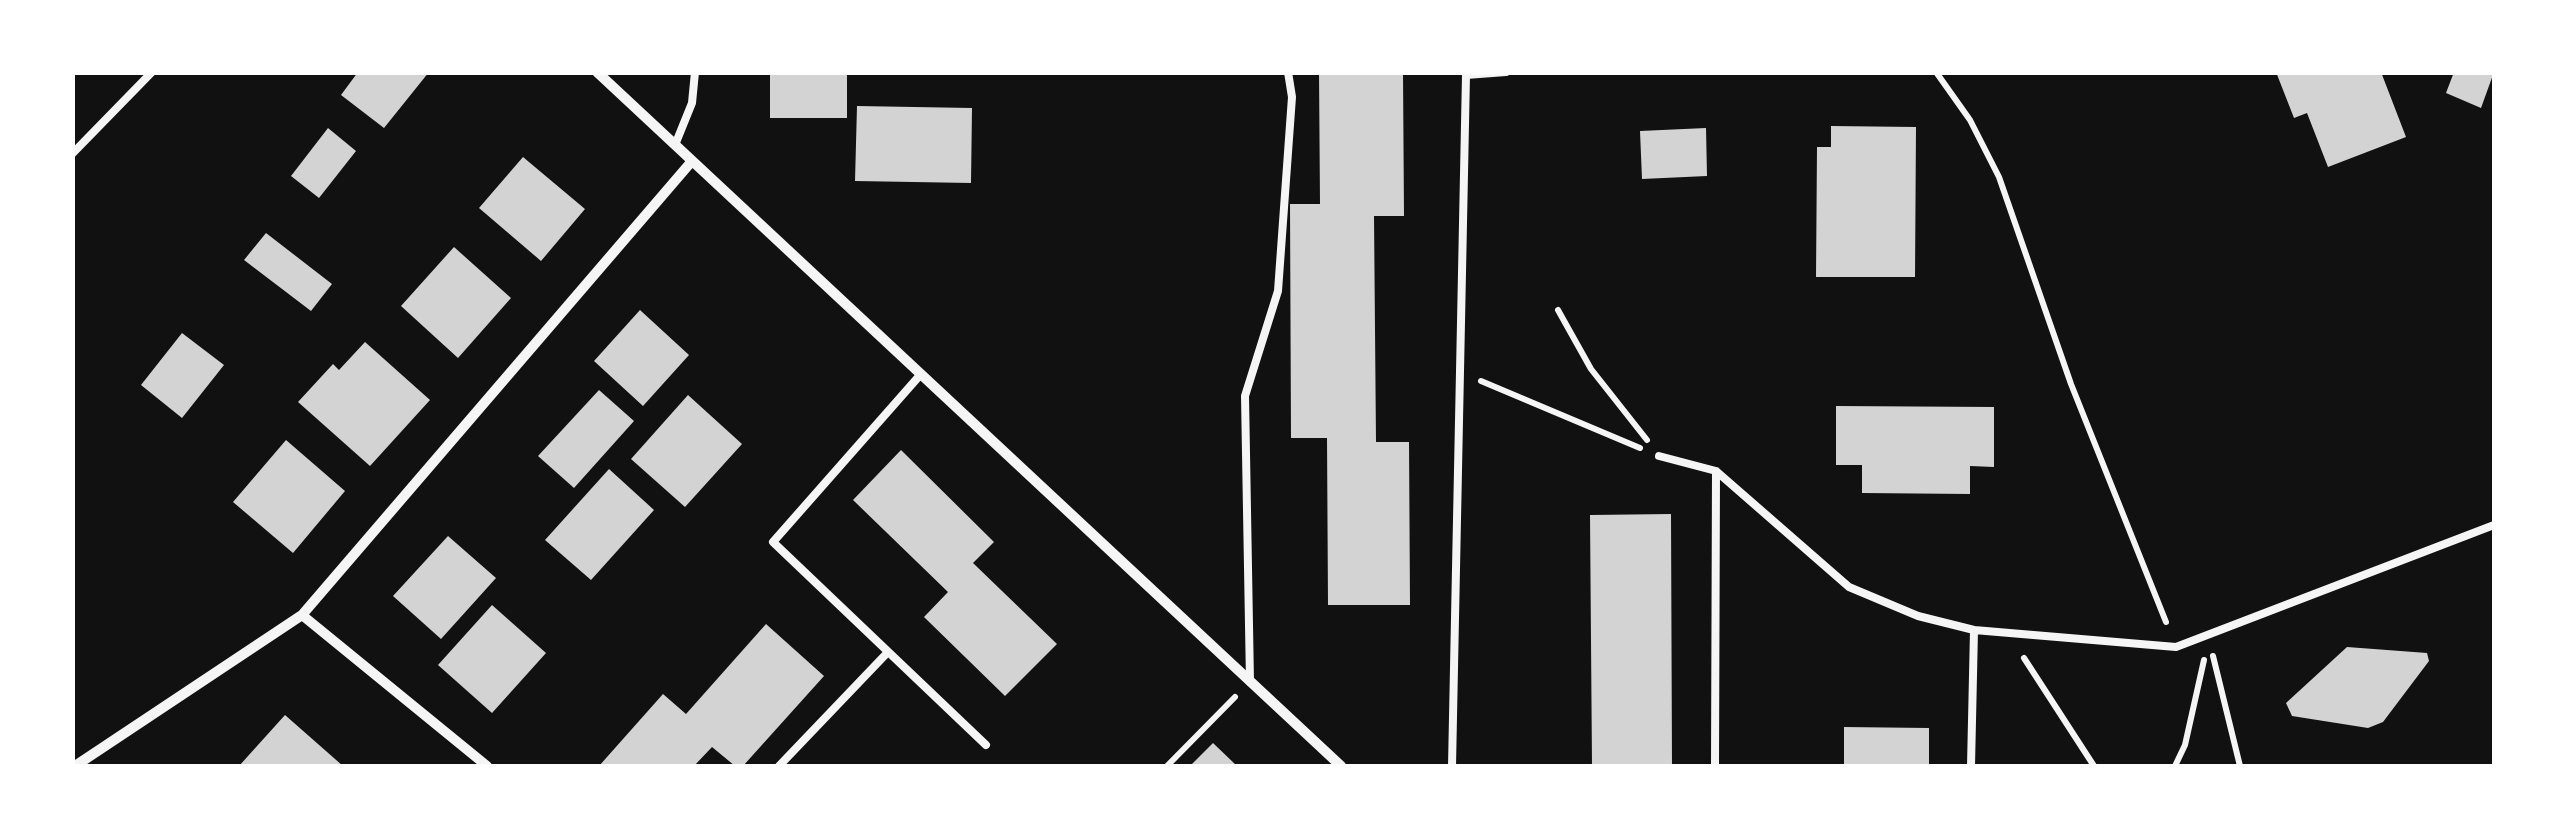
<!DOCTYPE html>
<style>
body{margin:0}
#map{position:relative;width:2567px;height:839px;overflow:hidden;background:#111;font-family:Raleway,sans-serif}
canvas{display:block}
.frame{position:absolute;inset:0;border:75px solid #fff;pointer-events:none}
</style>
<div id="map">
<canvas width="2567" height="839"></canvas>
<div class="frame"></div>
</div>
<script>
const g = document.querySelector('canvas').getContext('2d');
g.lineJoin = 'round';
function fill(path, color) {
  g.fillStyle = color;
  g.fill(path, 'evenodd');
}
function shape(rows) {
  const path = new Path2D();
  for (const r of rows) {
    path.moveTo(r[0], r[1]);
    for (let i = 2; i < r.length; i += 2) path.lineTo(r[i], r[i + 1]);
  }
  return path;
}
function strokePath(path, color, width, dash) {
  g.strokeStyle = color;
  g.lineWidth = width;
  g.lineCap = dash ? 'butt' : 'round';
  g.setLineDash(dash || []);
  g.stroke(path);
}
fill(shape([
 [358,72,429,72,384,128,341,95],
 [770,72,847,72,847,118,770,118],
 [1319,72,1403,72,1404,216,1374,216,1376,442,1409,442,1410,605,1328,605,1327,438,1291,438,1290,204,1320,204],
 [2276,72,2381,72,2406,137,2328,167,2307,113,2294,118],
 [2454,72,2494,72,2481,108,2446,93],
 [857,106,972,108,971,183,855,181],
 [1831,126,1916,127,1915,277,1816,277,1817,147,1831,147],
 [328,128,356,151,319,198,291,176],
 [1706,128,1707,176,1642,179,1640,131],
 [523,157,585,209,541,261,479,208],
 [266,233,332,284,311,311,244,260],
 [454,247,511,298,458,358,401,306],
 [640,310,689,355,643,406,594,361],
 [182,333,224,365,182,418,141,385],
 [365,342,430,400,370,466,298,402,333,364,339,370],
 [599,390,634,421,574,488,538,456],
 [688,395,742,444,685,507,631,459],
 [1836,406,1994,407,1994,467,1970,466,1970,494,1862,493,1862,465,1836,465],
 [286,440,345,491,293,553,233,502],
 [901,450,994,542,973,563,1057,644,1005,696,924,617,948,592,853,500],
 [609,469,654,510,591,580,545,540],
 [1671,514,1672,766,1592,766,1590,515],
 [448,536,496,578,441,639,393,596],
 [492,605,546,653,492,713,438,665],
 [766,624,824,676,743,766,735,766,712,747,694,766,599,766,663,694,686,714],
 [2347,647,2427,653,2429,661,2383,722,2368,728,2292,716,2286,703],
 [285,715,343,766,239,766],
 [1844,727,1929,728,1929,766,1844,766],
 [1213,743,1237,766,1190,766]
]), '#d3d3d3');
strokePath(shape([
 [1936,72,1970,120,1999,177,2071,384,2166,622],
 [1558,310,1591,369,1647,440],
 [1481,381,1640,448],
 [2213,656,2240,766],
 [2024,658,2094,766],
 [1167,766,1235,697],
 [2175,766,2185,745,2204,660]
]), '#f5f5f5', 6);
strokePath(shape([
 [675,145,692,103,695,72],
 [72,154,152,72],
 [921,374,773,542,986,745],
 [1659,456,1716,471,1849,587,1918,616,1974,630],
 [1250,682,1245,396,1278,291,1292,97,1288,72],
 [779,766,888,652],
 [1452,766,1466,75,1506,72],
 [1715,766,1716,471],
 [1971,766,1974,630,2176,647,2494,525]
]), '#f5f5f5', 8);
strokePath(shape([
 [597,72,1341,766],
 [302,615,487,766],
 [75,766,302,615,692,161]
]), '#f5f5f5', 10);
</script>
